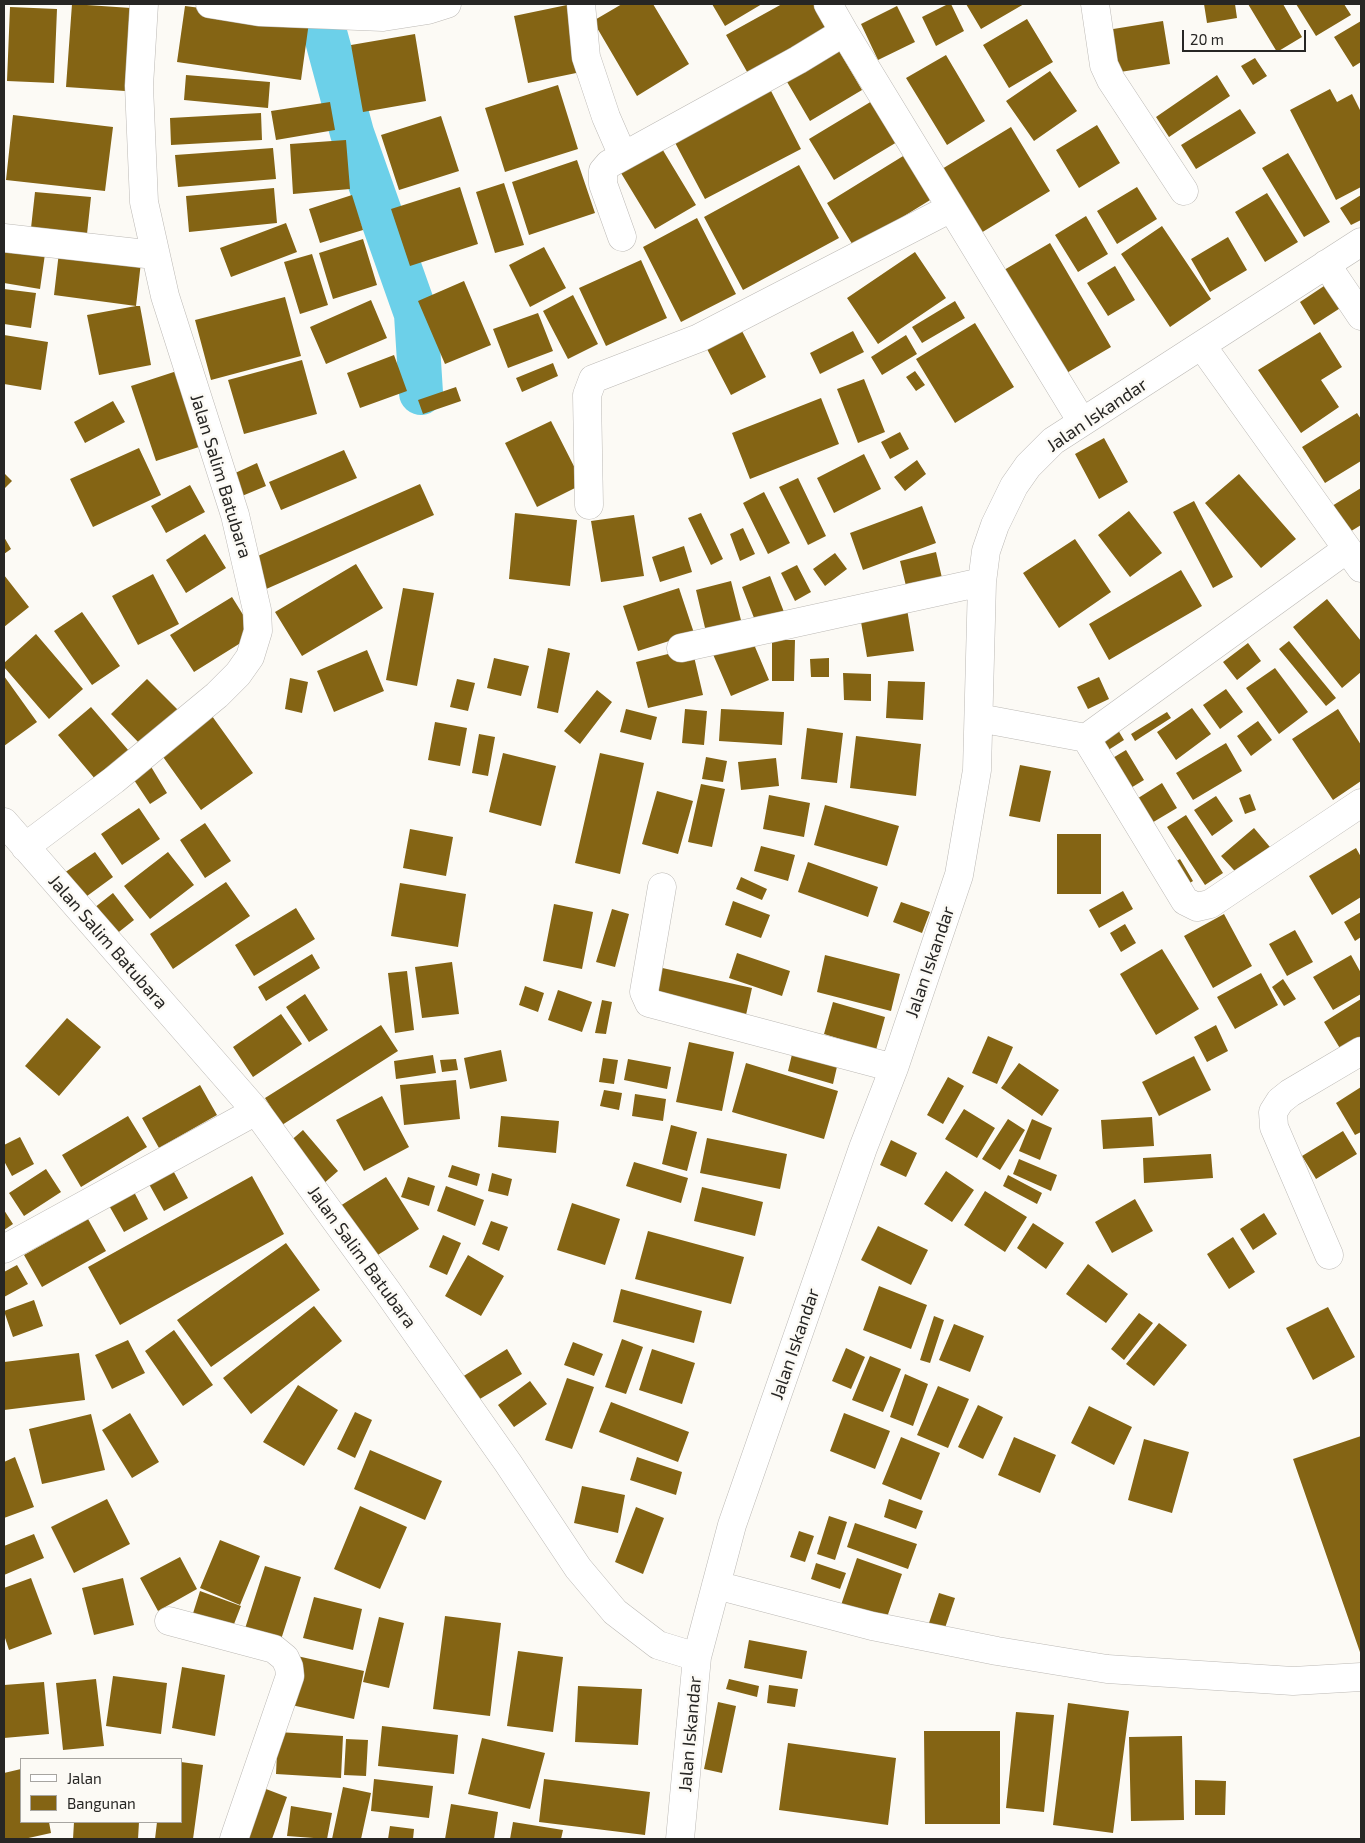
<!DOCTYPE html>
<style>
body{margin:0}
#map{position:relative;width:1365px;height:1843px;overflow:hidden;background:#fcfaf5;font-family:"Exo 2",sans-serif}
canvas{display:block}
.frame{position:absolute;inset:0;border:5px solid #272624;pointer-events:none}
.legend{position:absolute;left:20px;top:1758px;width:162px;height:65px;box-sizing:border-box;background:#fcfaf5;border:1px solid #a7a5a1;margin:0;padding:6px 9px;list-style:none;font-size:15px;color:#272624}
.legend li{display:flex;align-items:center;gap:10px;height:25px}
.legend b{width:25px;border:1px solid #a7a5a1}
.scale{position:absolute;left:1182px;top:30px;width:124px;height:22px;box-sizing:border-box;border:2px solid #272624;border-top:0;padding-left:6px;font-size:15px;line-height:18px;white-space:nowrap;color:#272624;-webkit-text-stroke:4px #fcfaf5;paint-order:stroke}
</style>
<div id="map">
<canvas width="1365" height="1843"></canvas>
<div class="frame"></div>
<ul class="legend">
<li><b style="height:6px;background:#fff"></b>Jalan</li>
<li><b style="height:14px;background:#846414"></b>Bangunan</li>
</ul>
<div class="scale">20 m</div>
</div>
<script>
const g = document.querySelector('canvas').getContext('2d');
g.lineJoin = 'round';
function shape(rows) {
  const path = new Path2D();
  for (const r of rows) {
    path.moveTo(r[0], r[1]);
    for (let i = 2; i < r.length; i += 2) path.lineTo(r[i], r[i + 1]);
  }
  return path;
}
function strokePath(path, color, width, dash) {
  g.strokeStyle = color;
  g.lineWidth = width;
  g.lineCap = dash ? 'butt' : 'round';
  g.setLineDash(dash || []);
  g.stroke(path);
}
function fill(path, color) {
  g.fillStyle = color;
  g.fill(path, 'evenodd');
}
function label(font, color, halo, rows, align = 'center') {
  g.font = font + ' "Exo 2",sans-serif';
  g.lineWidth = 5;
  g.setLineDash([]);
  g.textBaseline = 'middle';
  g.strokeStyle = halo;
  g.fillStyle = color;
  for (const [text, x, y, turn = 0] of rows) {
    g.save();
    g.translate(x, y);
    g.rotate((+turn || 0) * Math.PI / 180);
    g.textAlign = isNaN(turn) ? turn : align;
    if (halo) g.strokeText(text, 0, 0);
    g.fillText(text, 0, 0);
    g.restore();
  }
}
strokePath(shape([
 [321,4,324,29,352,133,416,314,421,393]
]), '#6cd0e9', 44);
fill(shape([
 [72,4,131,8,125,91,66,87],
 [622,4,653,4,689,64,637,96,593,21],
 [712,4,762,4,725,26],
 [782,4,815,4,831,33,750,77,726,35],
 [948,4,951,4,964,31,936,46,922,17],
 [966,4,1024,4,981,29],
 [1204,4,1235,4,1237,18,1207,23],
 [1248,4,1283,4,1302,37,1277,52],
 [1296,4,1344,4,1351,15,1316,36],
 [567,5,581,72,528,83,514,16],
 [185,6,309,22,301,80,177,62],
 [897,6,915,42,878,60,861,24],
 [10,7,57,9,54,83,7,81],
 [1027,19,1053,62,1009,88,983,45],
 [1163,21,1170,64,1114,73,1107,30],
 [1361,21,1361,62,1353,67,1334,37],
 [415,34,426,101,363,112,351,45],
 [835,44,862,90,810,121,783,75],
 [946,55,985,121,947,145,906,78],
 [1255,58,1267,76,1253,85,1241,66],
 [1050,71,1077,111,1034,141,1006,101],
 [186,75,270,82,268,108,184,100],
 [1217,75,1230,96,1169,137,1156,117],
 [558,85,578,149,505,172,485,108],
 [769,87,801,149,705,199,672,137],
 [1330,89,1337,102,1352,94,1361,112,1361,187,1336,200,1290,110],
 [877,98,902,139,834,180,809,139],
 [330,102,335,130,276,140,271,111],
 [1240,109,1256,133,1196,169,1181,145],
 [261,113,262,140,171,145,170,118],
 [13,115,113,127,105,191,6,180],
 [441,116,459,171,399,190,381,135],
 [1097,125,1120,163,1079,188,1056,150],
 [1011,127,1050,191,976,236,937,172],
 [346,140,350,189,293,194,290,144],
 [661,147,696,205,655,229,621,173],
 [273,148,276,179,178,187,175,155],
 [908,153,935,197,854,247,827,203],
 [1288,153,1330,222,1304,237,1262,168],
 [577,160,595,213,529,235,512,182],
 [799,165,839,238,743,290,704,217],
 [504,183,524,245,495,253,476,192],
 [460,187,478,244,410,266,391,209],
 [1137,187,1157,219,1117,244,1097,211],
 [274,188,277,223,189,232,186,196],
 [35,192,91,197,87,234,31,228],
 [1267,193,1298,242,1265,262,1235,212],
 [352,195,363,230,320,243,309,209],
 [1361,195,1361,220,1351,225,1340,208],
 [1086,216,1108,254,1078,272,1055,235],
 [697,218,736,294,681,322,643,247],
 [286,223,297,252,231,277,220,248],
 [1162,226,1211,299,1170,327,1121,254],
 [1228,237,1247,270,1210,292,1191,259],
 [363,239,377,285,333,299,319,253],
 [1050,243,1111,347,1065,374,1004,270],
 [544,247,566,288,530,307,509,265],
 [4,248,45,254,40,289,4,283],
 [59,252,141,262,136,306,54,295],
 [915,252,946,298,878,344,847,298],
 [312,254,328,305,300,314,284,262],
 [641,260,667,318,606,346,579,288],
 [1115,266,1135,300,1108,316,1087,283],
 [464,281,491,345,445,364,418,301],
 [1330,282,1345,305,1314,325,1300,302],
 [4,289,36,293,31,328,4,324],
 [573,295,598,344,568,359,543,311],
 [285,297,301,356,211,380,195,320],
 [371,300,387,338,326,364,310,327],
 [955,301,965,318,922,343,912,327],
 [136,306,140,306,151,365,99,375,87,315],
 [538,313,553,351,508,368,493,329],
 [975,323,1014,387,955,423,916,359],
 [742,331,766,377,731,395,707,349],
 [853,331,864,352,820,374,810,353],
 [1320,332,1342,367,1321,380,1339,407,1301,433,1258,370],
 [4,335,48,342,41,390,4,384],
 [906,335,917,354,882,375,871,357],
 [394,355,407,391,360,408,347,373],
 [302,360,317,414,244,434,228,380],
 [553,363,558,376,522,392,516,378],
 [183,369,208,444,156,461,131,386],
 [915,371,925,385,916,391,906,377],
 [864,379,885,432,858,443,837,389],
 [456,387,461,401,423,414,418,400],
 [821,398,839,444,750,479,732,433],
 [113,401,125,422,85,443,74,422],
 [1357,413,1361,419,1361,461,1325,483,1302,447],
 [551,421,583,484,537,507,505,443],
 [900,432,909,449,890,459,881,442],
 [1104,438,1128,482,1099,499,1075,454],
 [139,448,161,495,93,527,70,479],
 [344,450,357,478,281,510,269,482],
 [864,454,881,489,834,513,817,478],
 [917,460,926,474,905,491,894,477],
 [257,463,266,486,242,496,233,474],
 [4,473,12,481,4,489],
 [1239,474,1296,539,1261,568,1205,503],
 [798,478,826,536,808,545,779,487],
 [420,484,434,515,264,590,251,559],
 [190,485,205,512,166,533,151,506],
 [1361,488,1361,525,1348,533,1332,506],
 [764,492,790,543,768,554,743,503],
 [1194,501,1233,577,1213,588,1173,512],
 [922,506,936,543,863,570,850,533],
 [1129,511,1162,553,1130,577,1098,535],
 [515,513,577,520,570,586,509,579],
 [701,513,723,559,711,565,688,518],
 [634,515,644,576,601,582,591,521],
 [743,528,755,554,740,561,730,534],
 [205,534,226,568,186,593,166,560],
 [4,537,11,549,4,554],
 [1075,539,1111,592,1059,628,1023,573],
 [684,546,692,572,660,582,652,557],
 [936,552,942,578,906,586,900,561],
 [835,553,847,569,825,586,813,569],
 [356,564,383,608,302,656,275,612],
 [797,565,811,592,795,601,781,573],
 [1181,570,1202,606,1109,660,1089,624],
 [153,574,179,624,138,645,112,596],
 [4,575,29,607,4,627],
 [770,576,784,612,756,623,742,587],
 [731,581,742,624,706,632,696,590],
 [403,588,434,593,417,686,386,680],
 [679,588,694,633,638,651,623,606],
 [232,597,255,634,194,672,170,635],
 [1327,599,1361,641,1361,672,1342,688,1293,627],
 [907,609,914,651,867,657,860,616],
 [82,612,120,666,92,685,54,631],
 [36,634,83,689,49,719,4,667,4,663],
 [750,635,769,680,731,696,712,652],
 [772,640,795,640,794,681,772,681],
 [1289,641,1336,698,1326,706,1279,649],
 [1248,643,1261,661,1237,680,1223,662],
 [548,648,570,653,558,713,537,708],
 [692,648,703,695,648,708,636,662],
 [367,650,384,691,334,712,317,671],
 [494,658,529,666,521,696,487,688],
 [829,658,829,677,811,677,810,659],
 [1275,668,1308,712,1279,734,1246,688],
 [843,673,871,674,871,701,844,700],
 [4,676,37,722,4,746],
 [1099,677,1109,699,1088,709,1077,687],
 [290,678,308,682,302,713,285,709],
 [147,679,178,710,142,746,111,714],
 [457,679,475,683,468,711,450,707],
 [888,681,925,682,923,720,886,718],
 [1226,689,1243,712,1220,729,1203,705],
 [597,690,612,702,580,744,564,731],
 [91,707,129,751,96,780,58,735],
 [1192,708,1211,734,1176,760,1157,732],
 [626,709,657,717,651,740,620,732],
 [685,709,707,711,704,745,682,743],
 [721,709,784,712,782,745,719,741],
 [1338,709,1361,745,1361,781,1333,800,1292,739],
 [1167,712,1171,718,1135,741,1131,734],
 [212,716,253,773,201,810,161,754],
 [1258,721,1272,740,1251,756,1237,736],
 [435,722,467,728,460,766,428,760],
 [807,728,843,733,837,783,801,779],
 [1118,730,1124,740,1102,754,1096,744],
 [479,734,495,737,488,776,472,773],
 [856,736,921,744,916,796,850,788],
 [1226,743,1242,771,1193,800,1176,773],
 [1126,750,1144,780,1124,792,1106,762],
 [503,753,556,766,541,826,489,812],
 [600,753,644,763,620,874,575,863],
 [706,757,727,761,723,782,702,779],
 [776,758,779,786,741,790,738,762],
 [150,765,167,793,150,804,132,777],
 [1020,765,1051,771,1040,822,1009,816],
 [1162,783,1177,808,1150,824,1135,800],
 [701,784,725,789,712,847,688,842],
 [657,791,693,801,678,854,642,844],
 [1250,794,1256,810,1245,814,1239,798],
 [769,795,810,803,804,837,763,829],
 [1216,796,1233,821,1212,836,1194,810],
 [825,805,899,826,887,866,814,845],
 [139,808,160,839,122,865,101,834],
 [1186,815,1223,873,1205,885,1167,827],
 [205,823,231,861,205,878,180,840],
 [1254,828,1275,853,1243,880,1221,856],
 [410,829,453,837,446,876,403,868],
 [1057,834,1101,834,1101,894,1057,894],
 [761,846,795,855,788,881,754,871],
 [1356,848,1361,857,1361,897,1332,915,1309,876],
 [95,852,113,877,83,899,64,873],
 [168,852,194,885,150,919,124,886],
 [1180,859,1193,881,1185,886,1171,864],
 [808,862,878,887,868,917,798,892],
 [741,877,767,889,762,900,736,889],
 [226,882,250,916,173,969,150,934],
 [400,883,466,894,458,947,391,936],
 [1123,891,1133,909,1099,928,1089,910],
 [113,893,134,920,115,935,94,908],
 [733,901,770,915,761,938,725,925],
 [901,902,930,912,922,933,893,922],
 [554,904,593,912,582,969,543,961],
 [296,908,315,939,254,976,235,945],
 [612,909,629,914,615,967,596,962],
 [1361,912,1361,937,1355,941,1344,922],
 [1224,914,1252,966,1213,988,1184,936],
 [1125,924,1136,943,1121,952,1110,933],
 [1295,930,1313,962,1287,976,1269,944],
 [1162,949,1199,1009,1156,1035,1120,974],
 [737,953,790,971,782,996,729,978],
 [312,954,320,968,266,1001,258,987],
 [825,955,900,974,891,1011,817,992],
 [1351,955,1361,973,1361,994,1333,1010,1313,977],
 [452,962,459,1014,422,1018,415,967],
 [658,967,752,988,746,1015,652,993],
 [407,971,414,1030,395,1033,388,973],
 [1261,973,1278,1005,1235,1029,1217,997],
 [1283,979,1296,999,1284,1006,1272,987],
 [525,986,544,993,538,1012,519,1005],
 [558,990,592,1002,582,1032,548,1020],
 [305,994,328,1030,309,1042,286,1007],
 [1361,999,1361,1037,1341,1050,1324,1022],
 [602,1000,612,1002,606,1034,595,1033],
 [833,1002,885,1017,876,1050,824,1034],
 [281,1014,302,1044,253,1077,233,1047],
 [67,1018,101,1047,59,1096,25,1066],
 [381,1025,398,1051,282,1125,265,1098],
 [1216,1025,1228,1051,1207,1062,1194,1037],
 [988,1036,1013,1047,997,1084,972,1073],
 [689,1042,734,1052,722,1111,676,1102],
 [794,1046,839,1058,833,1084,788,1071],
 [501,1050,507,1081,470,1089,464,1058],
 [433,1055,436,1073,396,1079,394,1061],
 [1194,1056,1211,1090,1159,1116,1142,1082],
 [603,1058,618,1060,614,1084,599,1082],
 [456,1059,458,1070,442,1072,440,1060],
 [628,1059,671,1067,667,1089,624,1080],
 [746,1063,838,1091,824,1139,732,1112],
 [1019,1063,1059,1090,1042,1116,1001,1088],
 [948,1077,964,1086,943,1124,927,1115],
 [456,1080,460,1119,404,1125,400,1085],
 [200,1085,217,1115,159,1148,142,1118],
 [1361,1087,1361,1132,1355,1135,1336,1103],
 [604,1090,622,1093,619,1110,600,1106],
 [635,1094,666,1099,663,1121,632,1116],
 [382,1096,409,1147,364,1171,336,1120],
 [964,1109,995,1128,977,1158,945,1139],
 [128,1116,147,1147,81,1187,62,1155],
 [501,1116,559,1121,556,1153,498,1147],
 [1152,1117,1154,1146,1103,1149,1101,1120],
 [1008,1119,1025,1130,1000,1170,982,1159],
 [1032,1119,1052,1128,1040,1160,1019,1151],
 [671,1125,697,1132,687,1171,662,1164],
 [303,1130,338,1171,322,1185,288,1143],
 [1343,1131,1357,1154,1316,1179,1302,1156],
 [20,1137,34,1164,12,1176,4,1161,4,1145],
 [707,1138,787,1154,780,1189,700,1173],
 [891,1140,917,1153,906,1177,880,1165],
 [1211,1154,1213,1178,1144,1183,1143,1158],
 [1019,1159,1057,1175,1051,1191,1013,1174],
 [634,1162,688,1178,681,1203,626,1186],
 [169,1163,188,1198,164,1211,145,1177],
 [452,1165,480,1174,477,1186,448,1177],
 [46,1169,61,1192,24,1216,9,1193],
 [946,1171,974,1190,952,1222,924,1204],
 [492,1173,512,1179,508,1196,488,1191],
 [1008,1175,1042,1193,1037,1204,1003,1186],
 [252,1176,284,1234,120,1325,88,1267],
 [386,1177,419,1229,373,1258,340,1206],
 [408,1177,435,1186,429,1206,401,1197],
 [446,1186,484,1200,475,1226,437,1211],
 [702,1187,763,1202,755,1236,694,1221],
 [132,1188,148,1219,124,1232,107,1202],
 [985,1191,1027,1217,1005,1252,964,1225],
 [1135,1199,1153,1231,1112,1253,1095,1222],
 [572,1203,620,1219,605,1265,557,1250],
 [4,1210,13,1224,4,1230],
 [1264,1213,1277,1234,1253,1250,1240,1229],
 [88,1219,106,1251,42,1287,24,1255],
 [491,1221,508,1227,499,1251,482,1244],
 [1033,1223,1064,1243,1046,1269,1017,1248],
 [878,1226,928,1250,911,1285,861,1260],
 [648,1231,744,1257,731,1304,635,1279],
 [443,1235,461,1243,447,1275,429,1267],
 [1233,1237,1255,1272,1229,1289,1207,1254],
 [286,1243,320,1290,211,1367,177,1320],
 [468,1255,504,1276,481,1316,445,1296],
 [1088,1264,1128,1294,1106,1323,1066,1294],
 [17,1265,28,1284,4,1297,4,1272],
 [879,1286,927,1305,911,1349,863,1330],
 [621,1289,702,1311,694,1343,613,1322],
 [34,1300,43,1326,13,1337,4,1311],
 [314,1306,342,1341,251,1414,223,1378],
 [1328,1307,1355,1357,1313,1380,1286,1328],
 [1139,1313,1153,1323,1124,1360,1111,1349],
 [934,1316,944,1320,930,1363,920,1360],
 [1159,1323,1187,1345,1154,1386,1126,1364],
 [954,1324,984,1336,970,1372,939,1360],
 [174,1330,213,1385,183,1406,145,1351],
 [622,1339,643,1347,626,1394,605,1387],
 [128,1340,145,1373,112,1389,95,1355],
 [573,1342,603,1354,594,1376,564,1365],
 [846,1348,865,1357,851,1389,832,1381],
 [507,1349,522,1374,468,1406,454,1382],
 [652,1349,695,1363,682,1404,639,1390],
 [79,1353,85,1400,4,1410,4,1362],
 [870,1356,901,1369,883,1412,852,1400],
 [905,1374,928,1384,913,1426,890,1417],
 [567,1378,594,1387,572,1449,545,1440],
 [530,1381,547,1404,514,1427,498,1405],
 [298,1385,338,1410,304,1466,263,1442],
 [938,1386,969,1399,948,1448,917,1435],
 [611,1402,689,1432,678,1462,599,1432],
 [978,1405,1003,1417,983,1459,958,1447],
 [1089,1406,1132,1427,1114,1465,1071,1443],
 [355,1412,372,1420,355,1458,337,1449],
 [130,1413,159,1462,132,1478,102,1430],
 [844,1413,890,1431,875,1469,830,1451],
 [91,1414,105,1470,42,1484,29,1429],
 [1361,1436,1361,1655,1293,1459],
 [901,1437,940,1453,921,1500,882,1484],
 [1014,1437,1056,1455,1040,1493,998,1475],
 [1144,1439,1189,1452,1172,1513,1128,1500],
 [370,1450,442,1481,425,1520,354,1489],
 [15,1457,34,1507,4,1518,4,1462],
 [637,1457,682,1472,676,1495,630,1480],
 [582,1486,625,1495,618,1533,574,1523],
 [107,1499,130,1544,74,1573,51,1527],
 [889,1499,923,1511,916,1529,884,1517],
 [360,1506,407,1527,380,1589,334,1569],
 [636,1507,664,1518,643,1574,615,1562],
 [829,1516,847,1522,835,1560,817,1554],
 [855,1523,917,1544,908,1569,847,1547],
 [799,1531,814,1536,805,1562,790,1557],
 [34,1534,44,1558,4,1575,4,1546],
 [220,1540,260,1556,240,1605,200,1588],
 [180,1557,197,1589,158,1611,140,1578],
 [857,1558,902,1574,885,1623,840,1608],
 [816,1563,846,1573,840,1589,811,1579],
 [265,1566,301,1577,278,1649,242,1638],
 [31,1578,52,1634,9,1650,4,1635,4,1588],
 [123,1578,134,1625,94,1635,82,1588],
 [200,1591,241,1606,229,1637,190,1623],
 [939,1593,955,1598,944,1631,928,1626],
 [314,1597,362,1609,353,1650,303,1638],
 [445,1616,501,1623,490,1716,433,1709],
 [379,1617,404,1623,389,1688,363,1682],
 [749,1640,807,1651,802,1679,744,1668],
 [518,1651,563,1657,553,1732,507,1726],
 [297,1656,364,1671,354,1719,287,1704],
 [182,1667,225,1675,215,1736,172,1728],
 [113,1676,167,1683,161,1734,106,1726],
 [96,1679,104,1746,63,1750,56,1683],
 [729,1679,759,1686,757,1697,726,1689],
 [44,1682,49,1734,4,1738,4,1685],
 [769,1685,798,1689,795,1707,767,1703],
 [578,1686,642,1689,638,1745,575,1742],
 [718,1702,736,1706,722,1773,704,1769],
 [1068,1703,1129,1711,1113,1833,1053,1825],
 [1016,1712,1054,1715,1044,1812,1006,1808],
 [382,1726,458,1735,454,1774,378,1766],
 [924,1731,1000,1731,1000,1824,925,1824],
 [278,1732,343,1736,341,1778,276,1774],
 [1182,1736,1184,1820,1131,1821,1129,1737],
 [482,1738,545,1753,530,1809,468,1794],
 [346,1739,368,1740,366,1776,344,1775],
 [788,1743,896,1758,888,1825,779,1810],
 [181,1762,203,1765,193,1839,155,1839,157,1822,181,1822],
 [21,1769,21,1822,49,1822,51,1833,24,1839,4,1839,4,1773],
 [374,1779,433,1786,429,1818,371,1811],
 [544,1779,650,1792,645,1835,539,1822],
 [1195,1780,1226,1781,1225,1815,1195,1815],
 [343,1787,371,1793,361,1839,332,1839],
 [266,1789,287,1797,272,1839,247,1839],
 [451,1804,498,1812,494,1839,445,1839],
 [291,1806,332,1813,327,1839,287,1836],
 [74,1822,139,1822,138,1839,73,1839],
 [513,1822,563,1830,561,1839,510,1839],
 [390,1826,414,1829,413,1839,388,1839]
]), '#846414');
const street = shape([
 [210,4,259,12,383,17,428,10,447,4],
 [581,4,586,57,606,117,623,156],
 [828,4,844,32,1082,422],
 [1095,4,1104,65,1111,80,1184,191],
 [622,237,603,184,603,171,609,164,798,60,844,32],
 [4,238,155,255],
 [1326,264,1361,316],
 [1202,346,1361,568],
 [589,505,587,395,593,379,699,338,951,208],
 [681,648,982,582],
 [979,718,1086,738,1185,901,1197,907,1210,904,1361,803],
 [1086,738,1347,549],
 [4,822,256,1111,387,1291,508,1463,578,1568,615,1612,658,1645,697,1657],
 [25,847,114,780,217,695,238,674,250,657,258,631,257,610,235,515,165,296,144,202,139,86,144,4],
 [662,887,644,992,649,1003,894,1068],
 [4,1249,256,1111],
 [1329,1255,1274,1127,1273,1112,1280,1101,1290,1093,1361,1051],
 [716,1585,872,1626,997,1651,1107,1669,1293,1681,1361,1677],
 [169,1621,274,1649,285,1658,289,1667,290,1676,234,1839],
 [680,1839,697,1657,732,1525,863,1148,894,1068,959,875,977,770,982,582,986,551,995,525,1014,486,1028,466,1053,441,1361,242]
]);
strokePath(street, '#bcb9b5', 29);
strokePath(street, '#fff', 28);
label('18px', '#272624', '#fcfaf5', [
 ["Jalan Iskandar",1097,415,-34],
 ["Jalan Salim Batubara",221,476,73],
 ["Jalan Salim Batubara",108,942,49],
 ["Jalan Iskandar",930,962,-71],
 ["Jalan Salim Batubara",362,1257,54],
 ["Jalan Iskandar",795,1344,-71],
 ["Jalan Iskandar",690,1734,-85]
]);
</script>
